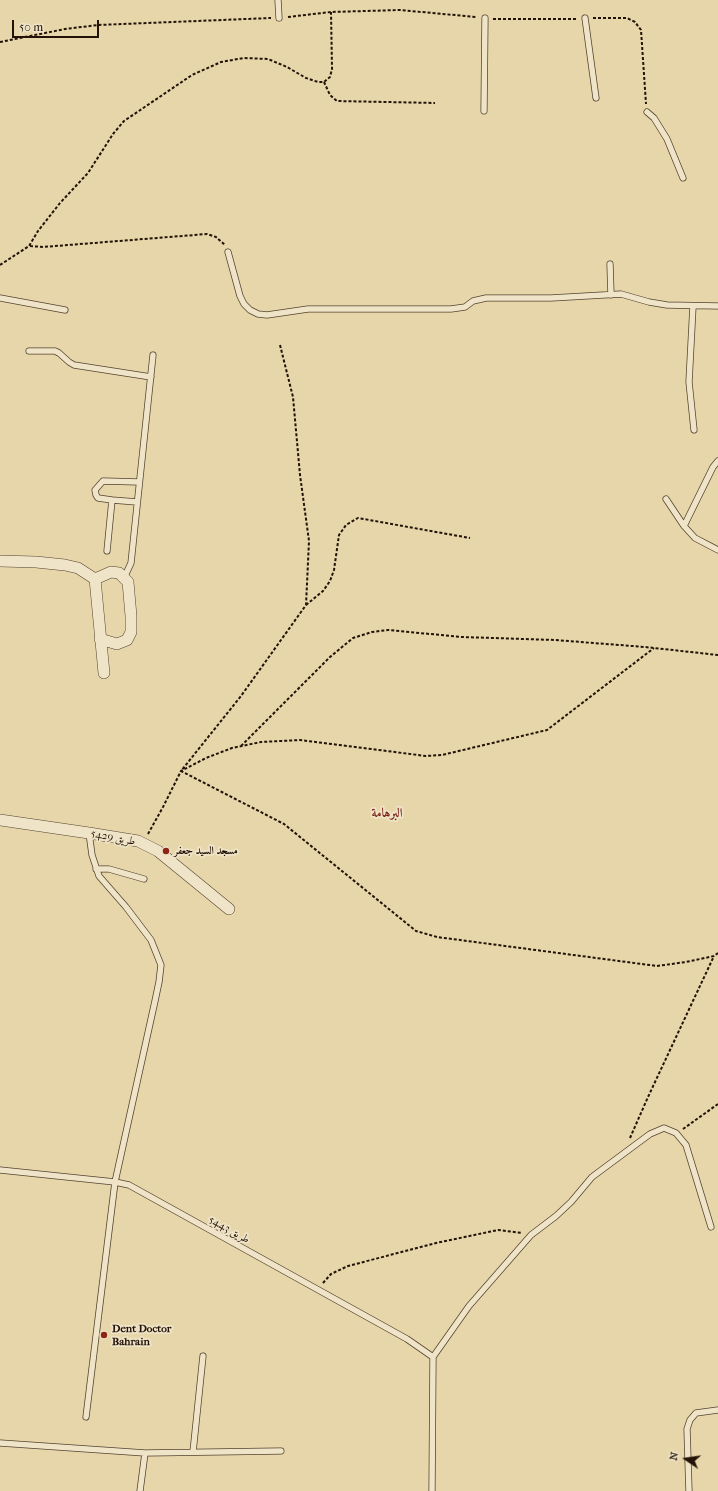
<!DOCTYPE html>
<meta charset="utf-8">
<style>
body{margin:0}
#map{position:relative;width:718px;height:1491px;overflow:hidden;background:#e6d6a9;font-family:"IM FELL French Canon",serif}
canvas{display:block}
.north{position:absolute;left:666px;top:1439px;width:40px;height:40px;-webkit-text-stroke:3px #efe4c7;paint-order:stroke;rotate:283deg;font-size:11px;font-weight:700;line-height:16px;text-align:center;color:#221207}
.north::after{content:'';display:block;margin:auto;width:14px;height:18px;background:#221207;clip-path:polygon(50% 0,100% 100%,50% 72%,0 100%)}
.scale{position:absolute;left:12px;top:20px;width:87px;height:18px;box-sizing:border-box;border:2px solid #221207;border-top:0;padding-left:5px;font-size:12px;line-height:14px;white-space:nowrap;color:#221207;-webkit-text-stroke:3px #efe4c7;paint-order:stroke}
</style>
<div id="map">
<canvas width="718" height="1491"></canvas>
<div class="north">N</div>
<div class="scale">50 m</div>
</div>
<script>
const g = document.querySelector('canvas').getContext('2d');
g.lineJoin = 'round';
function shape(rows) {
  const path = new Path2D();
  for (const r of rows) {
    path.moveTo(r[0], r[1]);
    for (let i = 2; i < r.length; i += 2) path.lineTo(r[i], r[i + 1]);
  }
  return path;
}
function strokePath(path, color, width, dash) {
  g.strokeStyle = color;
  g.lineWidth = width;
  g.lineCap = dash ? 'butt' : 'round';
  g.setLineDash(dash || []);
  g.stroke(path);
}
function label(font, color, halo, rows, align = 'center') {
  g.font = font + ' "IM FELL French Canon",Amiri,serif';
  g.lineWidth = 3.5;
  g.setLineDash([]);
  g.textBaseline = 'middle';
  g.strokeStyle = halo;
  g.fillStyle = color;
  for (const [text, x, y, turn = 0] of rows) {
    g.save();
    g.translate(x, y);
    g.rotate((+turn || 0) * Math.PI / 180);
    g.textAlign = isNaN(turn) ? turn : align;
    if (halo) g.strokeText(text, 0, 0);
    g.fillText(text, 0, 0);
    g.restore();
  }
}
const lane = shape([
 [278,0,279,18],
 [585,18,596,98],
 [484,111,485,18],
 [647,112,654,118,667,139,683,178],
 [228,252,240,296,244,304,250,310,258,314,267,315,308,309,451,309,465,307,473,301,486,298,551,298,621,294,649,302,667,305,718,306],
 [610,264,611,295],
 [0,298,65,310],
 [693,306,689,382,694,430],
 [29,351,55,351,59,353,69,362,74,365,151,377],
 [666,499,684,526,695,538,718,550],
 [112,500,98,498,96,495,95,490,103,481,139,482],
 [684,526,713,467,718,461],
 [107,551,112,500,137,502],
 [124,578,131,563,153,355],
 [96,869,109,869,144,879],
 [0,1170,115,1182,129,1185,407,1339,433,1357],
 [86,1417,115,1182,155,1001,159,982,161,965,151,940,126,907,99,876,92,855,89,833],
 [0,1443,145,1453,281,1451],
 [193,1452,203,1356],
 [140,1491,145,1453],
 [432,1491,433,1357,469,1306,531,1235,556,1216,571,1202,592,1177,650,1134,664,1128,676,1133,686,1145,711,1227],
 [689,1491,687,1429,690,1420,696,1413,718,1410]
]);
const street = shape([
 [0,561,36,562,65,565,78,568,95,579,104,673],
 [95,579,111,572,119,573,128,582,131,616,131,632,127,640,117,644,100,639],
 [0,820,89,833,138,841,158,851,229,909]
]);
strokePath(lane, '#534330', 7);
strokePath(street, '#534330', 12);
strokePath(shape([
 [288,17,331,12,400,10,476,17],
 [593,18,627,18,635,22,641,30,646,104],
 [493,19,576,19],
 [0,42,65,29,98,25,271,18],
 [324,82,330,95,337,101,435,103],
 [30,246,43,247,207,234,216,237,225,245],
 [0,265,29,246,38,231,60,203,88,173,113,134,124,121,192,75,221,62,244,58,268,59,287,67,306,78,318,82,324,82,330,77,332,69,331,12],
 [280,345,293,397,300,475,309,541,306,605,241,696,181,771,284,824,416,931,437,937,657,966,686,962,714,956,718,953],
 [306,605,323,591,330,581,334,570,339,535,346,525,358,518,470,538],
 [241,746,330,657,353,638,372,632,388,630,462,637,555,640,645,647,718,655],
 [148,834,163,807,181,771,206,758,232,748,261,742,300,740,426,756,442,755,547,730,654,648],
 [683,1129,718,1104],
 [630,1138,648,1097,714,956],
 [323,1283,331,1274,348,1266,436,1243,498,1230,522,1233]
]), '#221207', 2, [3, 2]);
strokePath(lane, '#efe4c7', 5.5);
strokePath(street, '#efe4c7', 11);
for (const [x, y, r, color] of [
 [166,851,4,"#8f2418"],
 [104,1335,4,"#8f2418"]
]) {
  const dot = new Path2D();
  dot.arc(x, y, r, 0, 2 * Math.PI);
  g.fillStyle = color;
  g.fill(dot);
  strokePath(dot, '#efe4c7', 1.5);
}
label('11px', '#221207', '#efe4c7', [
 ["طريق 5429",113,838,11],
 ["طريق 5443",229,1230,29]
]);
label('bold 11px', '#221207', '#efe4c7', [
 ["مسجد السيد جعفر",174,851],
 ["Dent Doctor",112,1329],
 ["Bahrain",112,1342]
], 'left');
label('bold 13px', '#7a1f14', '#efe4c7', [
 ["البرهامة",387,814]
]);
</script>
